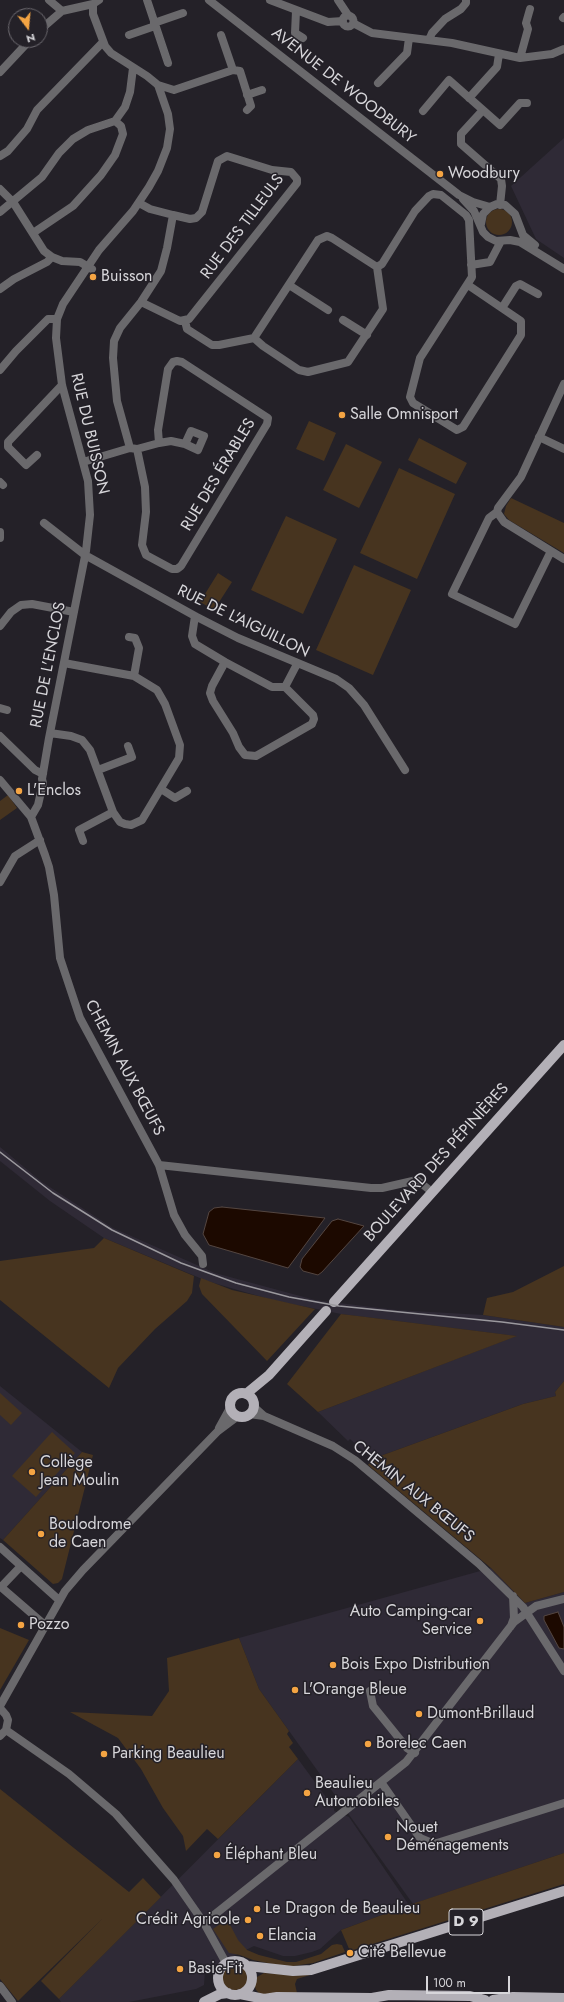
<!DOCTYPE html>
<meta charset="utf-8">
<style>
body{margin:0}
#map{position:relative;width:564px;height:2002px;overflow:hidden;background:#242128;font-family:Jost,sans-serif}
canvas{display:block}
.north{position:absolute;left:8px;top:8px;width:40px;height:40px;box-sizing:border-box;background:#242128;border:1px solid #6c696f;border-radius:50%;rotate:164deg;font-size:11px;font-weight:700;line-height:16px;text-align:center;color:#d7d6da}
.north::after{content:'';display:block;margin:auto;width:14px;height:18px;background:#f4a443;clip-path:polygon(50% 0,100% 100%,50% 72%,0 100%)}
.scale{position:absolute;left:426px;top:1976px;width:84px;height:18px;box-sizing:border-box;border:2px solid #d7d6da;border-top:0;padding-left:5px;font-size:12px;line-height:14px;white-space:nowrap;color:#d7d6da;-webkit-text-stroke:3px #242128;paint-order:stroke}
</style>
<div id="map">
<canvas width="564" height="2002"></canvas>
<div class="north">N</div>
<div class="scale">100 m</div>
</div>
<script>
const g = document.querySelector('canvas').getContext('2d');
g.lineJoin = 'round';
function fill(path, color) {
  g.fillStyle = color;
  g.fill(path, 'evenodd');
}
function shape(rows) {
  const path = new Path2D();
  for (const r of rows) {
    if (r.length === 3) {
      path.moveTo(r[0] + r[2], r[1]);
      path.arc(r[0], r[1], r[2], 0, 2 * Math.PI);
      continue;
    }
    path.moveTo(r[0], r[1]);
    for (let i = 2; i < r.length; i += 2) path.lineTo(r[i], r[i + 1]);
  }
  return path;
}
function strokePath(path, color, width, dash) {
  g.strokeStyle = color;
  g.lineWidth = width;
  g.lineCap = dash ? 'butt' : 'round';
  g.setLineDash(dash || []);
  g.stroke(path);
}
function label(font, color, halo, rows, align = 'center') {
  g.font = font + ' Jost,sans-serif';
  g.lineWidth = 3;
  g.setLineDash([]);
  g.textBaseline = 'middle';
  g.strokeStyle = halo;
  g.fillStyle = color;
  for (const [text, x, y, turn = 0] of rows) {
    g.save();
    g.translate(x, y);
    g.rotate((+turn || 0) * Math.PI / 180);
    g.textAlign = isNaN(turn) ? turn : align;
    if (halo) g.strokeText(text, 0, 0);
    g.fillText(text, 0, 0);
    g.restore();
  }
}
fill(shape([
 [564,138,564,258,536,239,511,186],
 [0,1147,42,1182,113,1228,215,1273,315,1300,396,1310,483,1315,564,1327,564,1381,555,1392,556,1396,523,1404,372,1459,350,1439,348,1441,318,1412,516,1336,341,1314,272,1300,207,1281,104,1238,50,1201,0,1161],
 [0,1386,82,1452,3,1540,0,1538],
 [491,1568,525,1603,564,1592,564,1853,413,1904,259,1689,239,1638],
 [298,1759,334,1808,334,1811,349,1817,409,1905,341,1930,320,1949,312,1952,295,1956,283,1956,254,1946,205,1970,204,1985,196,1989,129,2002,61,2002,59,1999]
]), '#2f2a36');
fill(shape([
 [499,222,13],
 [309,421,336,433,324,461,296,449],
 [419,438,467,463,456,484,408,460],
 [346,444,382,462,359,508,323,490],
 [399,468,455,494,417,579,360,553],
 [511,498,564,523,564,553,509,520,504,514,506,506],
 [286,516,337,539,303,614,251,590],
 [354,565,411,590,373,675,316,650],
 [218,573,232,582,214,610,200,602],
 [8,795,17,808,0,820,0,801],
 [104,1238,194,1276,192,1293,187,1301,155,1329,118,1368,109,1388,0,1300,0,1261,94,1248],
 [564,1266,564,1327,483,1315,487,1298,513,1292],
 [201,1278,232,1290,315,1309,267,1361,202,1294,199,1286],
 [341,1314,358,1316,517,1336,318,1412,287,1384],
 [564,1381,564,1592,525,1603,491,1568,368,1465,372,1459,523,1404,556,1396,555,1392],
 [0,1393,22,1413,11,1425,0,1415],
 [52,1432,75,1453,36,1497,12,1476],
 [82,1452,93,1455,62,1579,58,1583,53,1584,3,1540],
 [0,1628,29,1640,0,1690],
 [239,1638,259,1689,289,1731,287,1734,293,1743,289,1747,298,1759,218,1839,207,1829,186,1851,183,1836,163,1808,141,1769,118,1738,70,1712,152,1716,169,1691,167,1658],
 [0,1789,129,1892,143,1878,161,1897,59,1999,41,1981,103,1918,18,2001,0,1979],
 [564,1853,564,1884,350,1951,341,1930,409,1905],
 [227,1919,238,1940,247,1950,259,1955,287,1962,296,1962,321,1954,332,1945,337,1944,342,1945,345,1952,313,1963,287,1967,253,1960,240,1955,229,1953,213,1929],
 [235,1977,13],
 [264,1973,293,1975,313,1974,297,1979,295,1984,297,1993,261,1995,256,1990,254,1983,257,1977]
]), '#47341f');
const water = shape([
 [222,1207,325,1218,288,1268,209,1245,203,1234,209,1212,214,1208,222,1207],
 [338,1219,364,1226,322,1272,318,1275,303,1271,300,1267,302,1259,332,1221,338,1219],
 [558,1612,564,1627,564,1649,559,1648,544,1620,544,1616,558,1612]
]);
fill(water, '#1c0900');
strokePath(water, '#544641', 1);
strokePath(shape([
 [49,0,62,11],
 [147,0,168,63],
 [209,0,459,195,473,202,490,207],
 [270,0,328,22,343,21],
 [338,0,348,15],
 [296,11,295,33,303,38],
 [348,21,5.5],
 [563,18,564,17],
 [154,23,183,13],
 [353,23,372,33,452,43,520,58,552,54,564,49],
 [40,30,62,11,93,4,99,0],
 [129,35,155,26],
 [221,35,233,70],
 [429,40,432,33,445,19,461,9,466,3,466,0],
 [520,58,528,29,526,23,530,9],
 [0,72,30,40],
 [378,83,407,53,409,38],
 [158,85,174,90,233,70,240,71,251,106,247,110],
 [247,95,262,90],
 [469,98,497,67,499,54],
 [483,110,461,134,461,144,501,179,502,186,500,205],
 [423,111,449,80,500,125,520,103,527,103],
 [0,156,8,151,27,129,37,110,103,42],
 [0,189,13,202,44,251,52,257,62,261,80,262,92,269],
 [463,199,474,211,483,232,488,237,496,241,510,240,520,242,564,269],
 [139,203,150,209,173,215,190,219,196,218,202,212,218,161,227,156,272,170,291,172,297,179,297,183,189,319,180,321,141,302],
 [0,212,42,177,59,153,73,139,88,130,115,121,125,107,130,92,133,68],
 [481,224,483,214,490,207,497,204,505,205,515,214,523,235,535,245],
 [33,233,73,206,101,175,115,155,123,134,121,126,115,121],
 [471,265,490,262,501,241],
 [289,285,328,310],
 [0,289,14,279,47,262,52,257],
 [502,308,516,286,520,284,538,294],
 [343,320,367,335],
 [185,321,187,329,212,345,219,345,254,338,318,240,327,236,332,238,377,267,382,264,415,211,429,196,433,194,441,195,466,215,469,220,472,277,420,358,410,397,413,403,457,430,463,427,521,335,521,321,468,285],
 [254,338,263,346,299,370,308,372,348,362,383,309,377,267],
 [0,370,16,351,48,319,57,319],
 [564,384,521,477,498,508,497,512,504,522,564,559],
 [539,437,564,449],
 [130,448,117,401,113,358,114,341,120,328,141,302,161,271,167,248,173,215],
 [137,449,145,487,146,512,142,545,146,555,172,569,177,569,181,566,267,424,268,418,182,362,177,361,173,362,168,369,158,430,159,443],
 [37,455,26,465,8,447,8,442,62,385],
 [83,462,130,448,137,449,159,443,171,441,185,444,198,450,204,436,191,431,185,444],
 [0,482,3,485],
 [497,512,489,518,452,594,515,624,551,551],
 [44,523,85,555,195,616,238,638,336,679,349,688,364,705,405,770],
 [0,532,0,538],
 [195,616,192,636,195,644,225,662,272,687,285,687,297,664],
 [0,626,11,612,21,605,32,604,74,612],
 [129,637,135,638,139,648,134,676],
 [225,662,212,686,210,693,213,701,233,733,239,747,245,755,256,756,312,724,314,719,313,715,285,687],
 [0,708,7,710],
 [50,733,71,736,82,740,90,750,113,812,120,822,125,824,131,825,142,820,179,758,180,745,165,704,157,690,134,676,64,663],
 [0,736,35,770,43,774],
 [98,770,132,757,128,746],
 [0,780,31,817,45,855,49,867,54,895,60,958,80,1018,159,1165,174,1215,185,1235,202,1256,203,1264],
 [161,789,175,798,187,791],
 [31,817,38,805,43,783,42,779,49,738,86,551,90,515,88,481,62,385,56,338,57,319,63,304,99,250,133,211,149,187,158,171,167,148,170,129,168,114,158,85,147,76,111,53,105,46,93,14,93,4],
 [83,841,79,830,113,812],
 [0,882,15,856,40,840],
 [159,1165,371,1188,382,1188,417,1180,432,1192],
 [254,1407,264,1416,333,1446,355,1460,479,1564,523,1607,564,1671],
 [249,1414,264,1416],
 [219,1428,230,1408],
 [0,1547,59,1600],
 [21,1566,1,1587,45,1625],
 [511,1626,514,1618,513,1596],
 [370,1691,373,1706,407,1748,415,1753],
 [0,1706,65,1591,83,1570,218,1431,238,1416],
 [0,1708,6,1715,8,1720,6,1730,0,1736],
 [6,1730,69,1774,116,1814,174,1880,204,1923,226,1963],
 [381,1782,420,1838,432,1843,437,1843,564,1803],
 [204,1923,406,1762,514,1622,536,1606,564,1599],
 [0,1986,12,2002]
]), '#6a696c', 8);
strokePath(shape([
 [334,1302,564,1045],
 [242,1405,12],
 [246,1394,269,1375,326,1311],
 [235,1978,17],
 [248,1966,293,1971,311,1970,564,1891],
 [240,1994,264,1999,277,1997,372,1998,389,1995,470,1996,485,2000],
 [493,2000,513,1997,564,1998],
 [204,2002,220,1994,228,1993]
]), '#b3b0b7', 10);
strokePath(shape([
 [0,1152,53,1193,112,1230,181,1263,236,1283,289,1297,339,1306,502,1322,564,1330]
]), '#9b999e', 1.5);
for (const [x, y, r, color] of [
 [440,174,4,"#f4a443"],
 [93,277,4,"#f4a443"],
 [342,415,4,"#f4a443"],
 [19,791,4,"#f4a443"],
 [32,1472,4,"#f4a443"],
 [41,1534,4,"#f4a443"],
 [480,1621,4,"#f4a443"],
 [21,1625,4,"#f4a443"],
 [333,1665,4,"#f4a443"],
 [295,1690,4,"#f4a443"],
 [419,1714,4,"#f4a443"],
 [368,1744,4,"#f4a443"],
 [104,1754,4,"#f4a443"],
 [307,1793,4,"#f4a443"],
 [388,1837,4,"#f4a443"],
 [217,1855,4,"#f4a443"],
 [257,1909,4,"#f4a443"],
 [248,1920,4,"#f4a443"],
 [260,1936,4,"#f4a443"],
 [350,1953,4,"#f4a443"],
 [180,1969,4,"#f4a443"]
]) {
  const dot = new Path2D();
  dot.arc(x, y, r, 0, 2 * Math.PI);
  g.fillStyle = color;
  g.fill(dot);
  strokePath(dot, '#242128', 1.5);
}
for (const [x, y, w] of [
 [466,1922,34]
]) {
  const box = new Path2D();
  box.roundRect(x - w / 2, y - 13, w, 26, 3);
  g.fillStyle = '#242128';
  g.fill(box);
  strokePath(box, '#d7d6da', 1);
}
label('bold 15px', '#d7d6da', null, [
 ["D 9",466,1922]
]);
label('16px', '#d7d6da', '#242128', [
 ["AVENUE DE WOODBURY",343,86,38],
 ["RUE DES TILLEULS",243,227,-53],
 ["RUE DU BUISSON",89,434,77],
 ["RUE DES ÉRABLES",219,475,-59],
 ["RUE DE L'AIGUILLON",243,622,26],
 ["RUE DE L'ENCLOS",49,665,-79],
 ["CHEMIN AUX BŒUFS",124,1068,62],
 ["BOULEVARD DES PÉPINIÈRES",437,1163,-48],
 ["CHEMIN AUX BŒUFS",413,1492,39]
]);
label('16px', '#d7d6da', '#242128', [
 ["Woodbury",448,174],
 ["Buisson",101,277],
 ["Salle Omnisport",350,415],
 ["L'Enclos",27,791],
 ["Collège",40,1463],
 ["Jean Moulin",40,1481],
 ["Boulodrome",49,1525],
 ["de Caen",49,1543],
 ["Auto Camping-car",472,1612,"right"],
 ["Service",472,1630,"right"],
 ["Pozzo",29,1625],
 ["Bois Expo Distribution",341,1665],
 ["L'Orange Bleue",303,1690],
 ["Dumont-Brillaud",427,1714],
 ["Borelec Caen",376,1744],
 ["Parking Beaulieu",112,1754],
 ["Beaulieu",315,1784],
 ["Automobiles",315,1802],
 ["Nouet",396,1828],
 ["Déménagements",396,1846],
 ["Éléphant Bleu",225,1855],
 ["Le Dragon de Beaulieu",265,1909],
 ["Crédit Agricole",240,1920,"right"],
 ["Elancia",268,1936],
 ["Cité Bellevue",358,1953],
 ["Basic-Fit",188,1969]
], 'left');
</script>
